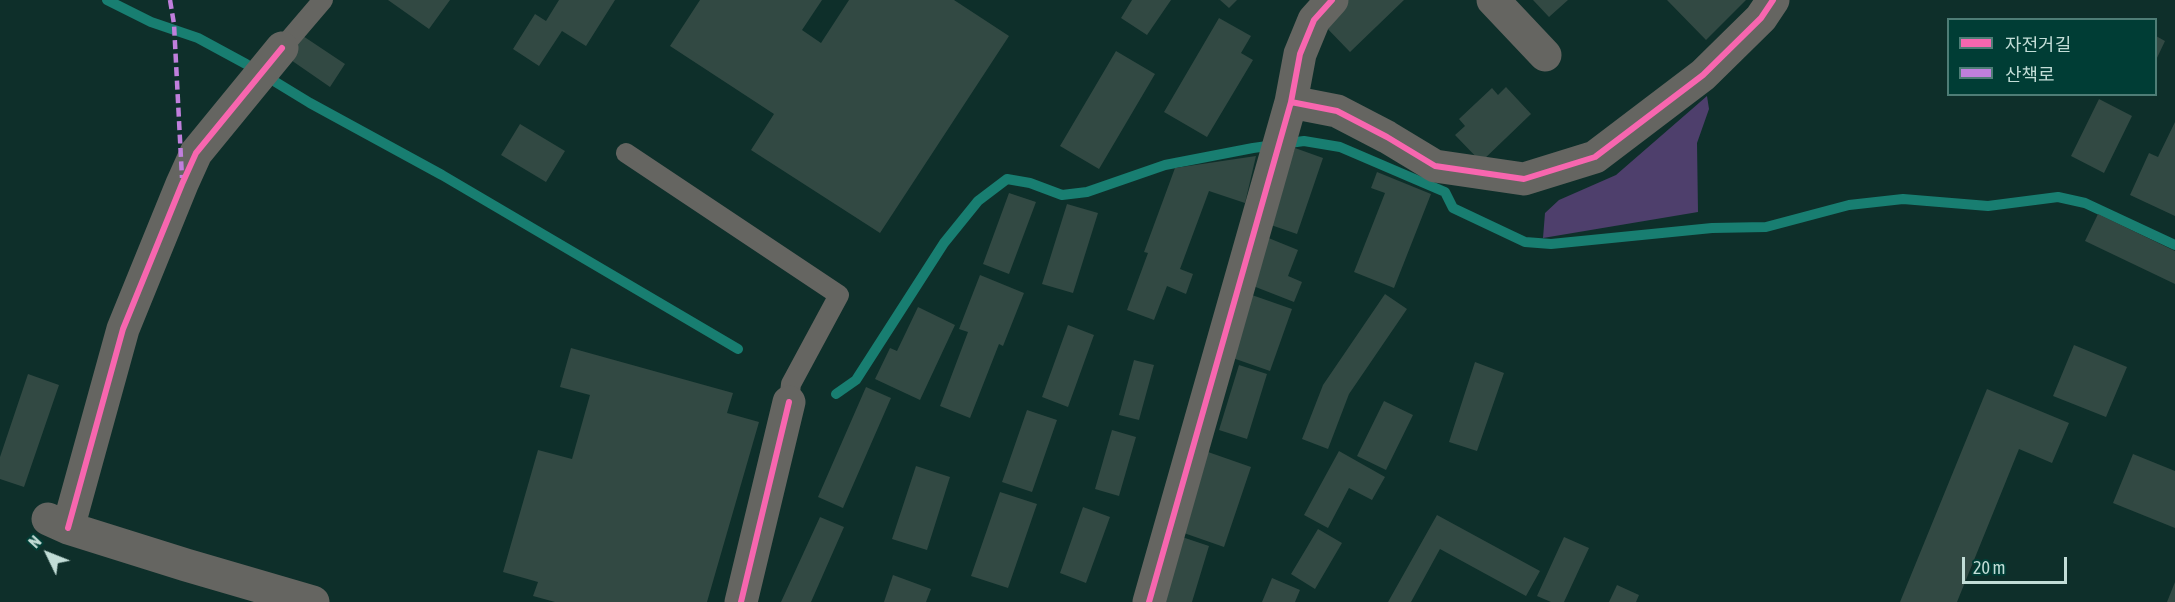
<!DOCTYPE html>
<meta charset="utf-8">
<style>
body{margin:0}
#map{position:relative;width:2175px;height:602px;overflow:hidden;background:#0e2f2a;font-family:"Asap Condensed","Noto Sans KR",sans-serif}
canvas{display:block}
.legend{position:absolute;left:1947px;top:18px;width:210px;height:78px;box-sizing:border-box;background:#003d35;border:2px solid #4e7d76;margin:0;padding:8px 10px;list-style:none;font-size:18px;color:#c2ddd7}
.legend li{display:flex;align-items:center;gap:12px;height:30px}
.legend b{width:30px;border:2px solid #4e7d76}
.north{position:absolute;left:18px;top:524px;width:60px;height:60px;-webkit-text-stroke:4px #003d35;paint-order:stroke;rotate:313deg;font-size:16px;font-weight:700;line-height:24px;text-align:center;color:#c2ddd7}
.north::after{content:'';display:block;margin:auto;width:21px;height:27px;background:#c2ddd7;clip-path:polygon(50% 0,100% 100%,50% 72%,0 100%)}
.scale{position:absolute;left:1962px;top:557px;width:105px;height:27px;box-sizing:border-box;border:3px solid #c2ddd7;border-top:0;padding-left:8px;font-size:18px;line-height:21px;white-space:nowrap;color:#c2ddd7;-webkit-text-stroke:4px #003d35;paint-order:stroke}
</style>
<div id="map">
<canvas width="2175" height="602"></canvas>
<ul class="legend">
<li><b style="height:8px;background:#f766af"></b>자전거길</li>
<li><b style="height:8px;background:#c07fdc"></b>산책로</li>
</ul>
<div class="north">N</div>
<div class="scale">20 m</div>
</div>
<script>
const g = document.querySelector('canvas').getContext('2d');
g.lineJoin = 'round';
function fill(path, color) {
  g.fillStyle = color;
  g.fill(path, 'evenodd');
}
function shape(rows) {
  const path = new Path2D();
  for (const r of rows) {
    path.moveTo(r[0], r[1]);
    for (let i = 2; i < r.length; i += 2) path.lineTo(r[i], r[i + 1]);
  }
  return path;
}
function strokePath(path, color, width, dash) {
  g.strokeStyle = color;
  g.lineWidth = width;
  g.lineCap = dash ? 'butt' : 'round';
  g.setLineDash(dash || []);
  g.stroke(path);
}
fill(shape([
 [1707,96,1709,109,1697,143,1698,212,1543,238,1545,213,1559,200,1616,175]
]), '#4e3f6c');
strokePath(shape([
 [107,0,151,22,198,38,246,64,310,103,442,175,738,349],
 [836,394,856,380,944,243,978,201,1007,179,1030,183,1062,195,1087,192,1165,165,1253,148,1304,141,1340,147,1445,192,1453,208,1525,242,1551,244,1712,228,1766,227,1849,205,1903,199,1988,206,2058,197,2085,203,2175,245]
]), '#187e71', 10);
fill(shape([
 [388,0,450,0,429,29],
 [559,0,615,0,586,46,562,31,539,66,513,49,535,14,546,21],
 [700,0,822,0,802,30,821,43,849,0,954,0,1009,36,880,233,751,150,774,114,670,46],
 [1132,0,1171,0,1147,35,1121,18],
 [1220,0,1237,0,1229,8],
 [1348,0,1404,0,1350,52,1323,24],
 [1533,0,1568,0,1549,17],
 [1667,0,1746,0,1706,40],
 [1219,18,1251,36,1241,53,1253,60,1207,137,1164,112],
 [303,36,345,64,330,87,288,58],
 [2156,36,2165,41,2156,60],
 [1116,51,1155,74,1099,169,1060,146],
 [1506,87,1531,114,1481,162,1455,135,1465,126,1459,119,1492,88,1498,95],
 [2099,99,2132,116,2104,173,2071,156],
 [2175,122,2175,216,2130,195,2149,153,2158,157],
 [520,124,565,151,546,182,501,155],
 [1295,148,1323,158,1297,234,1268,224],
 [1256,156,1245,203,1209,191,1180,269,1193,274,1186,294,1167,286,1154,320,1127,310,1148,253,1144,252,1175,168],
 [1377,172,1431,194,1394,288,1354,272,1385,193,1371,188],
 [1009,193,1036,202,1009,274,983,264],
 [1067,204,1098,213,1073,293,1042,284],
 [2098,214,2175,251,2175,284,2085,241],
 [1266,237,1298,250,1288,276,1302,282,1294,302,1248,284],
 [980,275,1024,293,1003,346,999,344,970,418,940,406,968,332,959,329],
 [1249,294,1292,309,1270,371,1227,356],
 [1385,294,1407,309,1349,394,1328,449,1302,439,1323,385],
 [918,307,955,325,920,400,875,379,890,348,897,351],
 [1068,325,1094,335,1068,407,1042,397],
 [2074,345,2127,367,2106,417,2053,396],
 [571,348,733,393,727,413,759,422,707,602,555,602,533,596,538,582,503,572,538,450,572,459,590,395,560,387],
 [1134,360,1154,365,1139,420,1119,415],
 [1475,362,1504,373,1477,451,1449,442],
 [1239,365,1267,374,1247,439,1219,430],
 [28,374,59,385,24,487,0,479,0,457],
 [866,387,891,398,843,508,818,497],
 [1987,389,2069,423,2052,463,2019,449,1957,602,1900,602],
 [1384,401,1413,415,1386,470,1357,456],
 [1027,410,1057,420,1032,492,1002,482],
 [1112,430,1136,437,1119,496,1095,489],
 [1339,451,1385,477,1372,500,1349,488,1328,528,1304,515],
 [1208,452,1251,467,1224,547,1181,532],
 [2133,454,2175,471,2175,528,2113,503],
 [916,466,950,477,927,550,892,539],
 [1000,492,1037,504,1008,588,971,576],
 [1083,507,1110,517,1086,583,1060,573],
 [1437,515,1540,571,1526,596,1440,549,1411,602,1388,602],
 [820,517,844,527,811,602,781,602],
 [1318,529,1342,543,1315,589,1291,574],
 [1182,537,1209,546,1192,602,1161,602],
 [1564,537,1589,548,1564,602,1551,602,1537,596],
 [893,575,931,589,926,602,884,602],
 [1272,578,1300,590,1295,602,1262,602],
 [2175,582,2175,602,2167,602],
 [1617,585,1639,595,1636,602,1609,602]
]), '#324943');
strokePath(shape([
 [282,48,323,0],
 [626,153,839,295,791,384,789,402]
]), '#656561', 20);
strokePath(shape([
 [1493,0,1545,55],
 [1291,102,1337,111,1387,137,1435,166,1524,179,1595,157,1703,75,1761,18,1773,0],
 [48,519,68,528,186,565,313,602],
 [68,528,123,329,182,184,196,153,282,48],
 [741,602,789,402],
 [1149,602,1291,102,1300,54,1314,20,1332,0]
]), '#656561', 33);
strokePath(shape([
 [170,0,174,24,182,178]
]), '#c07fdc', 4.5, [9, 4.5]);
strokePath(shape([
 [1291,102,1337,111,1387,137,1435,166,1524,179,1595,157,1703,75,1761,18,1773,0],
 [68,528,123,329,182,184,196,153,282,48],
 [741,602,789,402],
 [1149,602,1291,102,1300,54,1314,20,1332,0]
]), '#f766af', 6);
</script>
